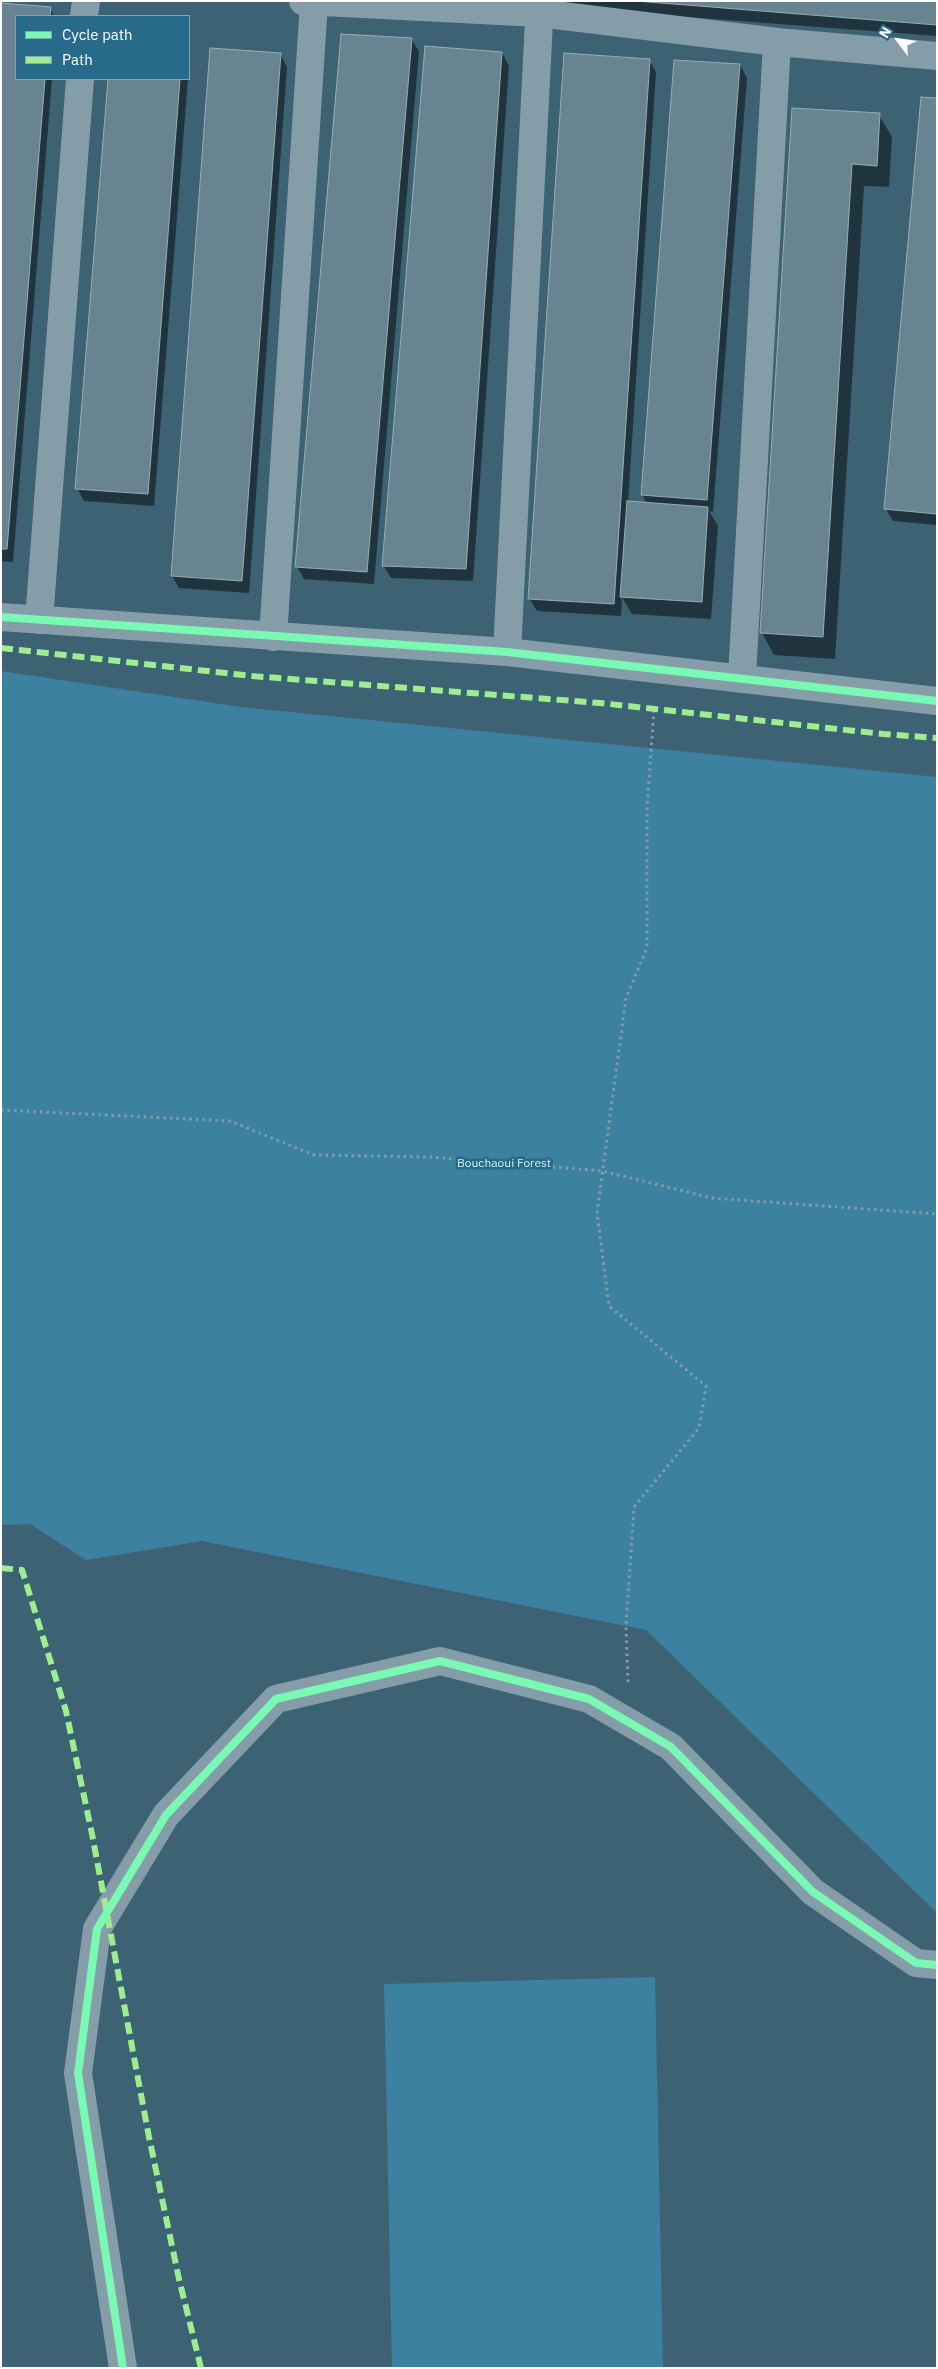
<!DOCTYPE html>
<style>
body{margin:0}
#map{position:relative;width:938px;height:2369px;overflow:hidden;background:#3d6274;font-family:"IBM Plex Sans",sans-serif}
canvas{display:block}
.frame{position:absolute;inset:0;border:2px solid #fff;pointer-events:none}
.legend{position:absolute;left:15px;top:15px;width:175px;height:65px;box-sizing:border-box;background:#276a8a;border:1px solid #7da6b9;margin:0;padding:6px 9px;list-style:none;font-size:15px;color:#fff}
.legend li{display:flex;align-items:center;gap:10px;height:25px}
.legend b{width:25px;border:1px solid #7da6b9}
.north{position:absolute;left:873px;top:15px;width:50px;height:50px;-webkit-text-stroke:4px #276a8a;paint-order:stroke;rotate:301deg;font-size:14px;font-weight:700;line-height:20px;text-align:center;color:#fff}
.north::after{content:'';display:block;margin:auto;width:18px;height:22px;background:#fff;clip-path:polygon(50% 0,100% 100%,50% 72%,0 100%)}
</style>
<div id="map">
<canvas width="938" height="2369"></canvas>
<div class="frame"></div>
<ul class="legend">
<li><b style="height:6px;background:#7af9b4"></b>Cycle path</li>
<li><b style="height:6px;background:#9fed91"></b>Path</li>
</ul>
<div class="north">N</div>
</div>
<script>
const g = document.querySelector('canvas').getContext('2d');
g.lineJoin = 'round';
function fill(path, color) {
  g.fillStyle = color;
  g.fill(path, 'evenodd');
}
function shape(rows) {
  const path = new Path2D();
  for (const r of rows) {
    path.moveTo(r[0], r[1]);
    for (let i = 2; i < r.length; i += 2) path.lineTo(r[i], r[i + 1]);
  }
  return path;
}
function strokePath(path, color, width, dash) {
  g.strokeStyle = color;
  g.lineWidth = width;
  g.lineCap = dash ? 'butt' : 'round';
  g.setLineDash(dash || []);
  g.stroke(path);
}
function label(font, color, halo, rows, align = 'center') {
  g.font = font + ' "IBM Plex Sans",sans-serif';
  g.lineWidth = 5;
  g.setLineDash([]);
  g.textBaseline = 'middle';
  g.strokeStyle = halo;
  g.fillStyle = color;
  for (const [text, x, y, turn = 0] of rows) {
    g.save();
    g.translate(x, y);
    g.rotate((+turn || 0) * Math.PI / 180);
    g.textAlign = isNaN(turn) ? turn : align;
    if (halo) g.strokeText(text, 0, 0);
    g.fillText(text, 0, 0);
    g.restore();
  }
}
fill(shape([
 [1,671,241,707,937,777,937,1913,646,1630,202,1541,86,1560,30,1524,1,1525],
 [655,1977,663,2368,392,2368,384,1984]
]), '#3c81a0');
fill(shape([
 [565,1,937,1,937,36,568,8],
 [1,5,50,8,54,16,16,16,16,79,52,79,13,562,1,561],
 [411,39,419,51,374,584,304,579,297,567],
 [502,53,509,66,473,581,391,578,384,566],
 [280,54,287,67,249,593,179,588,172,576],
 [649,60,656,72,628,503,647,504,642,494,740,65,747,78,713,512,709,511,718,526,711,619,632,614,622,597,621,616,537,611,529,598],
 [109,79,188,79,154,506,84,501,77,488],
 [937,99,937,525,893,521,886,509],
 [794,109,879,115,892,137,889,187,864,186,835,659,774,655,762,633]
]), '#0007');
const building = shape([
 [636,1,937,1,937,25,636,1],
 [1,3,51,7,50,16,16,16,16,79,45,79,7,549,1,549,1,3],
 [341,34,412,38,367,572,295,567,341,34],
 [425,46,502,52,466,569,382,566,425,46],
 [210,48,281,53,242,581,171,576,210,48],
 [564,53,650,59,614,604,528,599,564,53],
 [674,60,740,64,707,500,641,495,674,60],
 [108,79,180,79,148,494,75,489,108,79],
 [921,97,937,98,937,514,884,509,921,97],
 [792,108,880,113,877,166,852,164,823,637,760,633,792,108],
 [627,501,708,507,702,602,620,597,627,501]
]);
fill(building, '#698491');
strokePath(building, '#98adb7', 1);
strokePath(shape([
 [1,1110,230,1121,314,1155,431,1157,602,1171,712,1198,937,1214],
 [628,1682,626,1626,634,1507,699,1428,706,1386,609,1306,597,1213,626,998,647,948,647,808,654,709]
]), '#849da8', 3, [2.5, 4]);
strokePath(shape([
 [303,1,539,13,777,42,937,56],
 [84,16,86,1],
 [1,617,507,652,937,701],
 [39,620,80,79],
 [273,637,314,2],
 [507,652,540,1],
 [742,677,777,42]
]), '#849da8', 28);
strokePath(shape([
 [123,2368,78,2073,97,1929,166,1815,276,1699,440,1661,589,1699,671,1747,813,1892,916,1963,937,1965]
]), '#849da8', 28);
strokePath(shape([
 [1,648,252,676,600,703,883,734,937,738],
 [1,1568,22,1570,66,1711,92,1834,149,2137,179,2279,201,2368]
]), '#9fed91', 6, [12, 6]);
strokePath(shape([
 [1,617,507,652,937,701],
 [123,2368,78,2073,97,1929,166,1815,276,1699,440,1661,589,1699,671,1747,813,1892,916,1963,937,1965]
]), '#7af9b4', 8);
label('12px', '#d9eef7', '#276a8a', [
 ["Bouchaoui Forest",504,1164]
]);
</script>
